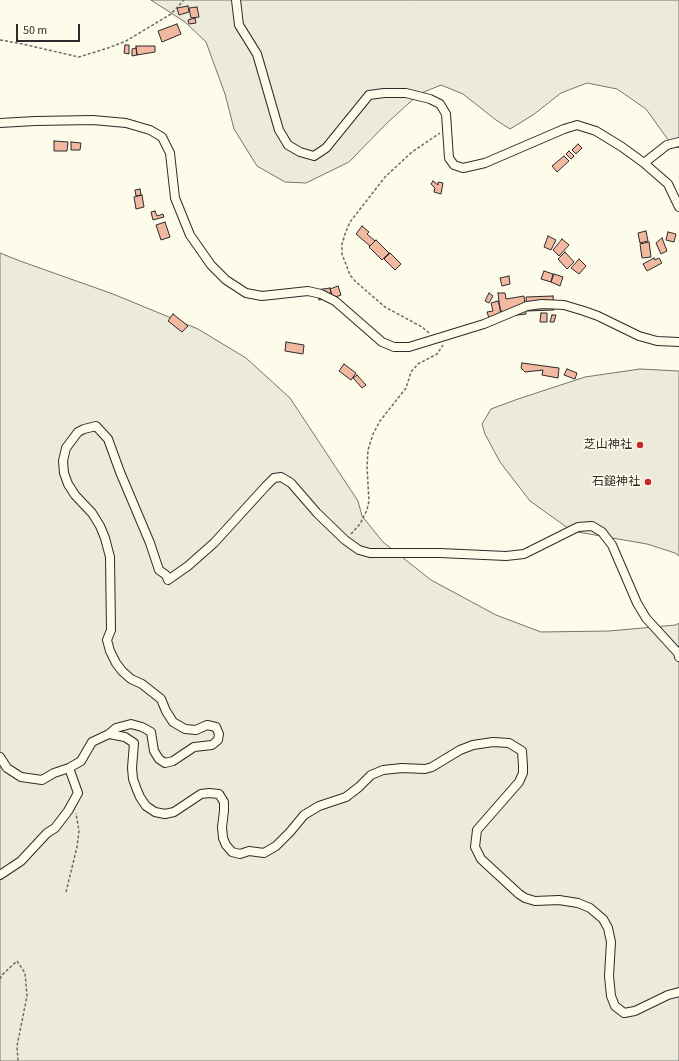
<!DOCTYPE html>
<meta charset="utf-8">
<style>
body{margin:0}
#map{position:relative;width:679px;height:1061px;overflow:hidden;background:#fdfbea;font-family:"Source Sans 3",sans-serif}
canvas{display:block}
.scale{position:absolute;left:16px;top:24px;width:64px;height:18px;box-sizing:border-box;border:2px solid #2b2b2b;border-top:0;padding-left:5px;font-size:12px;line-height:14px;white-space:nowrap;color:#2b2b2b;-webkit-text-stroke:3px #fdfbea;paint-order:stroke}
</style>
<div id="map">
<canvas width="679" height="1061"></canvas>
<div class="scale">50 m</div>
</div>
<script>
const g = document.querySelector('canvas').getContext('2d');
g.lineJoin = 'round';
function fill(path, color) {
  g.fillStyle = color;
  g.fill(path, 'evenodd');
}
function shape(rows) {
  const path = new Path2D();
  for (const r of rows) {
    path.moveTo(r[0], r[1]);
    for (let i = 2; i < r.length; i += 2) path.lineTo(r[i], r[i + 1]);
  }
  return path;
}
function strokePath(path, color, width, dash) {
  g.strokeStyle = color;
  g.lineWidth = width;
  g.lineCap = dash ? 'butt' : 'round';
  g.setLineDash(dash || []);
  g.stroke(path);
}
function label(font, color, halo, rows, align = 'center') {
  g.font = font + ' "Source Sans 3","Noto Sans JP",sans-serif';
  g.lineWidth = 3;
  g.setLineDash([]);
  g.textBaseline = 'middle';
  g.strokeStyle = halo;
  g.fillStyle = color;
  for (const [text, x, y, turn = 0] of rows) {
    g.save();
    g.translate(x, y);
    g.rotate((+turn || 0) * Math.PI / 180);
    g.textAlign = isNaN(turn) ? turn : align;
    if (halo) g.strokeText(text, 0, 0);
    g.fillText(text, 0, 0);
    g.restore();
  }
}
const green = shape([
 [151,0,679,0,679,148,669,141,646,109,617,89,587,83,561,93,533,115,510,129,496,120,463,94,441,85,419,94,387,123,349,162,306,183,285,182,257,166,234,129,225,94,206,42,185,22,151,0],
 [0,253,20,261,113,294,198,329,246,358,290,398,358,501,362,516,383,542,431,580,496,615,541,632,609,631,676,625,679,623,679,1061,0,1061,0,253],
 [640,369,679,371,679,556,675,553,647,544,572,531,530,501,500,462,485,434,482,424,491,409,518,399,585,377,640,369]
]);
fill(green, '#ecebdb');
strokePath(green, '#74746e', 1);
const building = shape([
 [188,6,189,12,179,15,177,8,188,6],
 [197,7,199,17,191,18,189,8,197,7],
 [195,18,196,23,189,24,188,20,195,18],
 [177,24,181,34,162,42,158,31,177,24],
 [125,45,129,45,129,54,124,53,125,45],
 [136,46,155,46,155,52,137,55,136,46],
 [136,48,137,55,132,56,132,49,136,48],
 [54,141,68,142,67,151,54,151,54,141],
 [71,142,81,143,80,150,71,150,71,142],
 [578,144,582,148,576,154,572,150,578,144],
 [569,151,574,156,571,159,566,154,569,151],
 [564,156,569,161,557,172,552,166,564,156],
 [433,181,438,185,438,182,443,183,441,194,434,192,435,188,431,184,433,181],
 [140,189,141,195,136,196,135,190,140,189],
 [142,195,144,207,136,209,134,197,142,195],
 [155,211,157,216,163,214,164,217,153,220,151,212,155,211],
 [165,222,170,237,161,240,156,225,165,222],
 [362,226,369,232,367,234,375,241,370,246,356,234,362,226],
 [646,231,648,241,640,243,638,233,646,231],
 [668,232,676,234,674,242,666,240,668,232],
 [548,236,556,240,551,250,544,247,548,236],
 [662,238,667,251,661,254,656,243,662,238],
 [562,239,569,245,559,256,553,250,562,239],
 [376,240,389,253,382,260,369,247,376,240],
 [649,242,651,257,642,258,640,244,649,242],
 [565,252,574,262,567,269,558,259,565,252],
 [390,253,401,264,395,270,384,259,390,253],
 [654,258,655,260,659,258,662,263,647,271,643,264,654,258],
 [579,259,586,266,579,274,571,268,579,259],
 [544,271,553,274,551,282,541,279,544,271],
 [554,274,563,277,560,286,551,282,554,274],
 [509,276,510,284,502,286,500,278,509,276],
 [338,286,341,295,333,298,330,289,338,286],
 [330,288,332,297,319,300,316,290,330,288],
 [489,293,493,296,489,303,485,301,489,293],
 [498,293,505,293,506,299,524,296,526,314,501,317,498,293],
 [553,296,554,310,527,311,526,297,553,296],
 [498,301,502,314,489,318,487,312,493,311,491,303,498,301],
 [541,313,547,313,547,322,540,322,541,313],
 [173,314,188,326,182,332,168,321,173,314],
 [552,315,556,315,554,322,550,322,552,315],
 [286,342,304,345,303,354,285,351,286,342],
 [522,363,559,368,558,378,542,375,543,370,525,372,521,368,522,363],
 [344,364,356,373,351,380,339,371,344,364],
 [567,369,577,373,575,379,564,375,567,369],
 [357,375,366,385,362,388,353,378,357,375]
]);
fill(building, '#f2b8a0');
strokePath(building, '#2b2b2b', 1);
const street = shape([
 [236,0,239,25,257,54,279,130,288,145,300,152,314,156,326,148,369,95,384,93,406,93,430,99,440,104,446,114,449,158,454,165,463,168,485,163,564,129,577,125,596,131,622,147,644,163,668,184,679,207],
 [0,123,35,121,93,120,126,123,150,130,162,137,170,153,175,198,190,235,211,265,226,280,246,293,262,296,308,291,321,294,335,301,382,342,394,347,409,347,484,324,527,306,542,304,564,305,584,311,598,316,639,336,657,341,679,342],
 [644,163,667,145,679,142],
 [109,734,125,737,134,743,132,768,133,779,137,790,140,797,146,806,155,812,165,814,174,812,201,794,209,793,219,794,224,802,224,811,222,827,223,838,226,845,232,852,240,854,249,851,264,853,276,846,290,832,304,815,319,806,346,797,359,787,371,775,383,770,402,768,425,769,432,767,460,750,473,745,493,742,509,743,522,751,523,766,523,773,519,782,477,830,475,847,481,859,519,894,525,898,535,901,559,900,578,903,590,908,603,919,608,928,611,942,609,976,611,996,615,1006,624,1013,635,1011,668,995,679,992],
 [0,757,7,768,21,777,42,780,54,773,69,768,81,761,92,742,109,734,116,728,131,724,142,727,151,732,154,751,159,759,165,763,173,761,194,747,212,745,218,740,219,734,216,727,207,725,196,730,185,729,173,722,166,711,161,699,142,684,131,679,122,671,116,663,110,651,107,640,111,630,110,557,105,538,100,526,92,513,75,495,68,484,64,473,63,461,66,448,78,432,84,429,96,426,108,439,120,472,150,543,159,570,166,575,168,580,188,566,214,543,266,486,274,478,281,477,291,483,317,513,345,540,359,550,370,553,440,553,506,556,524,554,578,527,592,526,602,532,612,545,637,603,646,618,678,653,679,657],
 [0,875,21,861,47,833,55,828,68,811,78,793,69,768]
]);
strokePath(street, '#2b2b2b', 10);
strokePath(shape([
 [0,40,18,43,79,57,108,48,126,41,171,14,184,0],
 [429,333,422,327,385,307,356,282,350,275,342,254,342,244,345,234,350,222,385,177,412,152,440,133],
 [351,534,360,524,367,510,369,501,367,467,368,450,373,434,380,421,406,388,411,372,418,364,437,354,443,345],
 [66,892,77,847,79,831,76,813],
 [0,979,2,975,17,961,25,973,27,996,17,1046,18,1061]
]), '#6a6964', 1.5, [3, 2]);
strokePath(street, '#fdfbea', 8);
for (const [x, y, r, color] of [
 [640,445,4,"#c62828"],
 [648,482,4,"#c62828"]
]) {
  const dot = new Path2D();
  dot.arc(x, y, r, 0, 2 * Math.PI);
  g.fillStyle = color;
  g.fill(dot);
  strokePath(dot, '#fdfbea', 1.5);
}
label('12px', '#2b2b2b', '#fdfbea', [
 ["芝山神社",632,445],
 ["石鎚神社",640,482]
], 'right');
</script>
